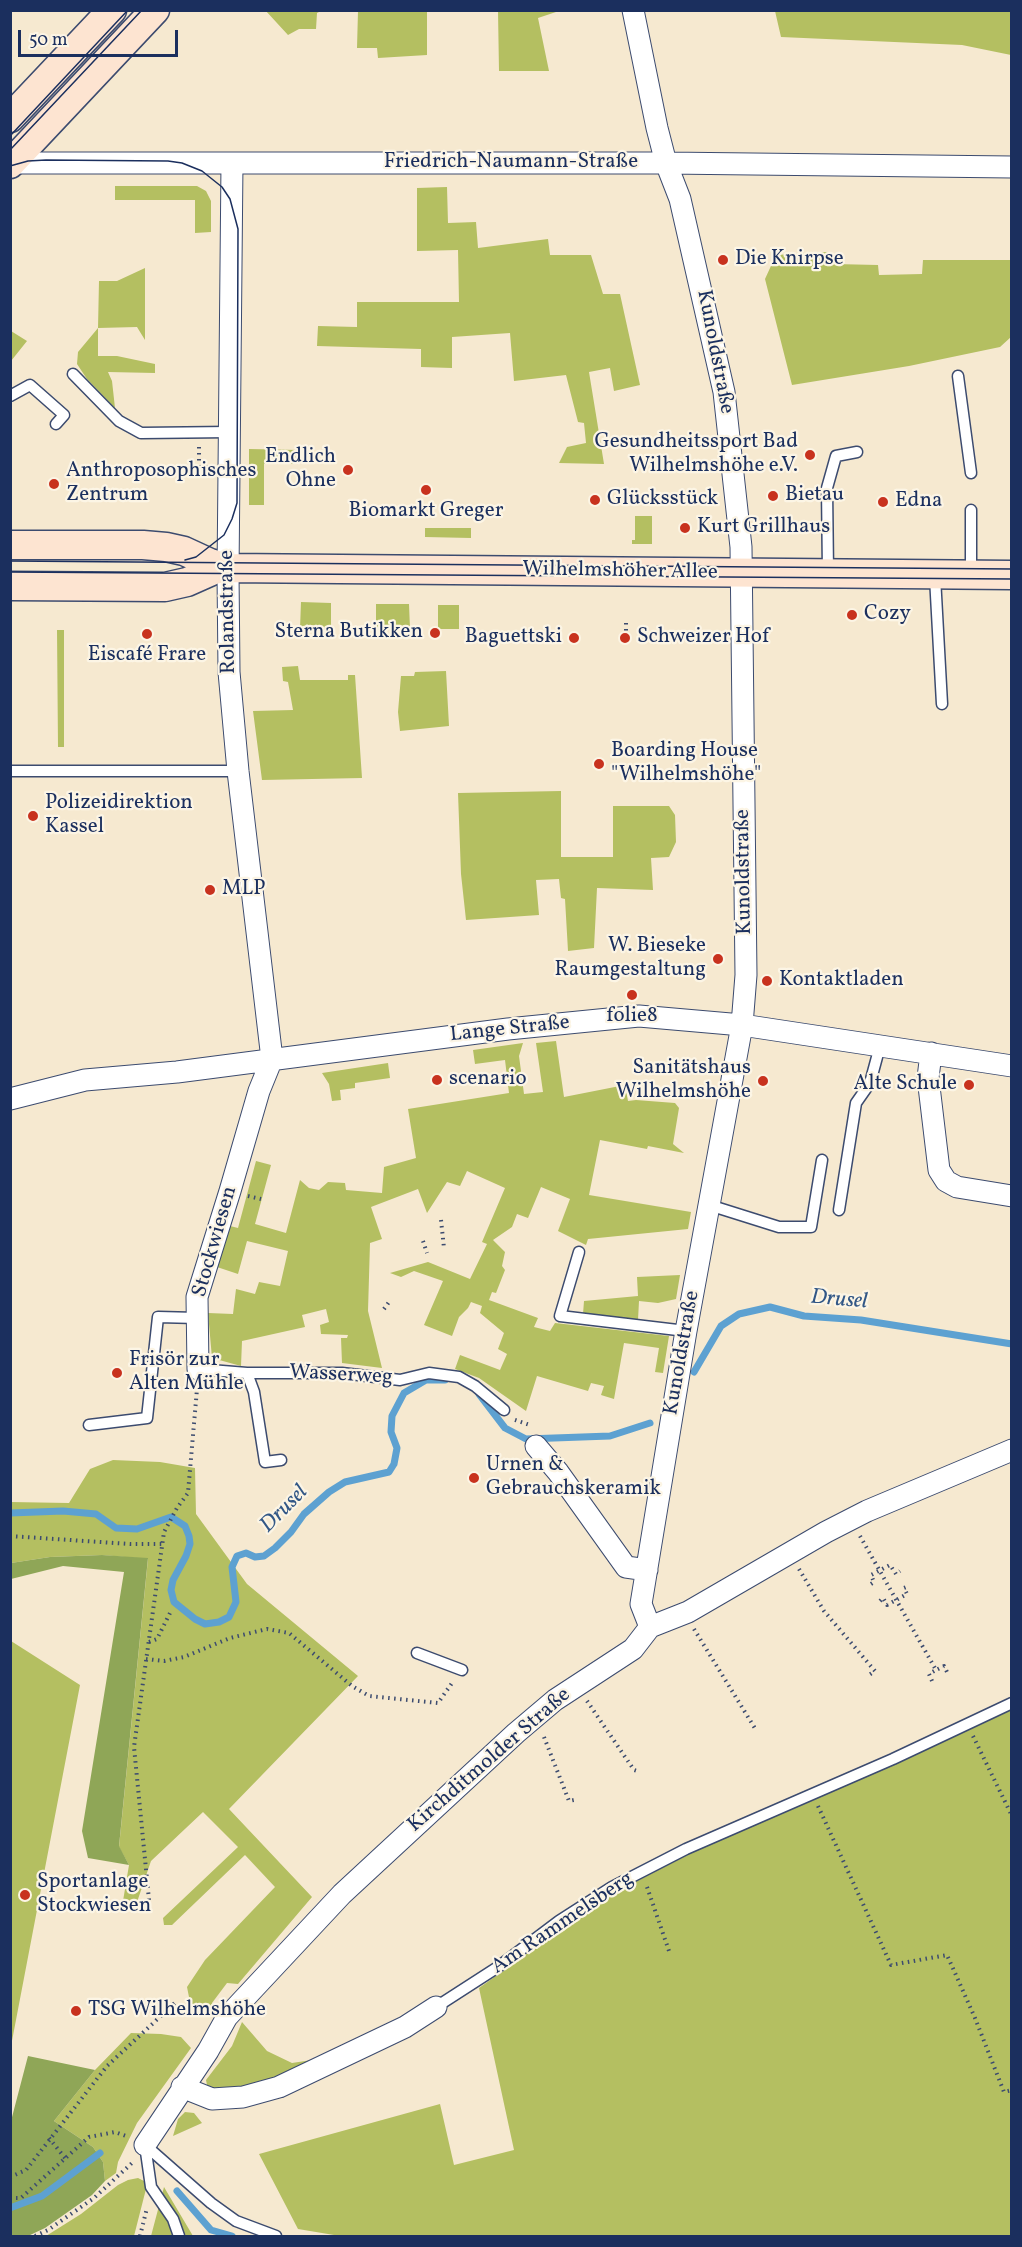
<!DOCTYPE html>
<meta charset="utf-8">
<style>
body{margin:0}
#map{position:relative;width:1022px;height:2247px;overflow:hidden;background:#f6e9d0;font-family:Vollkorn,serif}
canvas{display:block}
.frame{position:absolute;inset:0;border:12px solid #1b2f5e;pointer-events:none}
.scale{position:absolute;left:18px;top:30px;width:160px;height:27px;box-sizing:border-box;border:3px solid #1b2f5e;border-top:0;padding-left:8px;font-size:18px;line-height:21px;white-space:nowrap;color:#1b2f5e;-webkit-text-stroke:4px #fcf5e5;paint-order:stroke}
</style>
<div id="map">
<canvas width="1022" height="2247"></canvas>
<div class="frame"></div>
<div class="scale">50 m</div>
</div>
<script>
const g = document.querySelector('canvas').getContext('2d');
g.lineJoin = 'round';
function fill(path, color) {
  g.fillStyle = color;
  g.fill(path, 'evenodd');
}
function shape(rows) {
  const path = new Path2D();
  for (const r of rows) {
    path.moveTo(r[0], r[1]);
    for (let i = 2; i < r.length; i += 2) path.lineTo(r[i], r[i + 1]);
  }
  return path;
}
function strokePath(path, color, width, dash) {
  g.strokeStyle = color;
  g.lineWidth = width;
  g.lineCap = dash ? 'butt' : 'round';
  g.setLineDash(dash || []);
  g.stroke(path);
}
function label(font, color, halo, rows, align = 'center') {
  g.font = font + ' Vollkorn,serif';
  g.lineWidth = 4.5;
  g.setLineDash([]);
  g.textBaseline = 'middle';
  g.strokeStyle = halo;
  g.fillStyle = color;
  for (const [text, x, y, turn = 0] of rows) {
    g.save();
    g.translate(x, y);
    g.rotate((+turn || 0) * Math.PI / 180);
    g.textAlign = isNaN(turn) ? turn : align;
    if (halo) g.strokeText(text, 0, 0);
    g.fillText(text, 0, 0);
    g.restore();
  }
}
fill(shape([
 [265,10,321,10,321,11,317,13,316,29,299,29,288,35],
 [358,11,427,11,427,55,378,58,377,48,357,48],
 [498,11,556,11,556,12,538,18,549,71,499,71],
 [775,11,1011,11,1011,55,962,45,781,37],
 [115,186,197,186,206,191,211,201,211,232,195,233,195,200,115,200],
 [447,187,448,223,476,222,478,248,548,239,550,255,591,255,603,294,620,294,640,385,614,391,610,368,589,372,604,464,559,463,567,447,586,443,584,423,578,422,566,375,514,381,510,333,452,337,452,368,421,367,421,349,317,346,318,326,357,327,357,302,459,302,458,250,417,251,417,188],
 [827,252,834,264,878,265,879,275,922,274,923,260,1011,260,1011,337,1000,347,909,366,792,385,765,279,776,255],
 [145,268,145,340,137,327,98,328,98,356,117,356,155,364,155,373,108,372,112,381,115,408,87,379,77,364,78,352,98,328,99,281,117,281],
 [11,331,27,341,11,361],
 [249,449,299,450,298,464,264,464,264,505,249,505],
 [635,516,652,516,652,544,632,544,632,540,635,540],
 [425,528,471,528,471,538,425,537],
 [301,602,331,603,331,630,300,629],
 [376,604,409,604,410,629,376,630],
 [438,605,459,605,459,629,438,629],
 [57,630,64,630,64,747,58,747],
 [298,666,300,680,348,680,348,675,355,675,362,778,262,780,253,711,293,710,288,682,283,681,282,667],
 [446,671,449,726,400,731,398,712,401,676,414,676,415,672],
 [561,791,561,857,613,857,613,806,669,806,675,815,676,842,669,857,651,858,653,890,597,888,594,948,568,951,565,899,561,898,559,879,536,880,539,915,466,920,461,874,458,793],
 [556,1041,564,1097,625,1085,628,1101,636,1100,675,1103,679,1108,673,1144,684,1153,648,1146,647,1149,600,1140,589,1195,691,1212,688,1229,588,1239,586,1245,558,1231,570,1199,541,1187,528,1218,517,1214,512,1227,493,1240,505,1252,502,1266,505,1270,496,1293,492,1292,489,1300,538,1318,534,1327,550,1331,555,1323,669,1336,663,1373,655,1372,659,1348,624,1343,614,1399,601,1395,604,1386,591,1383,588,1391,537,1376,526,1411,479,1378,455,1369,460,1355,500,1370,507,1354,498,1349,504,1333,480,1313,482,1306,471,1302,468,1308,459,1317,452,1336,424,1325,443,1281,414,1271,401,1277,390,1273,428,1262,470,1279,487,1244,482,1242,505,1188,467,1171,460,1186,447,1182,427,1213,418,1189,371,1207,382,1239,370,1243,368,1311,382,1368,342,1363,341,1338,347,1338,348,1335,321,1334,320,1325,329,1322,326,1309,302,1315,305,1327,242,1341,241,1366,212,1358,208,1313,233,1314,236,1289,255,1294,259,1282,280,1286,288,1251,247,1241,238,1274,214,1266,230,1226,238,1228,256,1161,271,1165,255,1224,286,1233,300,1180,309,1188,319,1190,328,1182,345,1183,346,1190,382,1193,384,1167,416,1158,408,1109,509,1093,505,1060,475,1064,473,1050,523,1043,519,1056,524,1094,543,1092,536,1043],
 [388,1063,390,1078,355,1083,355,1088,340,1090,341,1100,332,1101,329,1084,322,1073],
 [680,1275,676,1299,658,1303,639,1301,638,1320,583,1314,584,1301,638,1296,637,1277],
 [113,1460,160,1462,195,1468,196,1514,247,1584,358,1676,229,1809,312,1897,238,1984,227,1983,212,2003,216,2013,214,2016,199,2014,190,2002,187,1987,205,1960,275,1887,245,1855,172,1925,164,1925,163,1918,238,1847,203,1812,151,1861,136,1905,123,1901,129,1865,119,1847,148,1559,102,1555,50,1557,11,1563,10,1502,69,1503,90,1469],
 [11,1641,80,1685,11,2046],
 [1011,1710,1011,2236,340,2236,298,2229,259,2154,440,2104,454,2165,514,2150,479,1988,608,1896,695,1851,807,1803],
 [242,2022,267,2051,292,2063,325,2058,275,2081,218,2091,207,2085,206,2080,232,2046],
 [131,2033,161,2034,181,2037,191,2048,137,2123,118,2162,116,2173,105,2181,103,2162,93,2147,54,2121,95,2070],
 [185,2112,194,2113,202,2123,173,2136,178,2119],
 [138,2178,144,2181,146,2189,134,2236,46,2236,81,2214,118,2185,128,2180],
 [164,2187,193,2236,195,2236,151,2236]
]), '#b4bf61');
fill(shape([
 [102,1555,148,1558,119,1846,129,1865,88,1858,82,1831,124,1572,63,1566,11,1579,11,1563,50,1557],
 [28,2056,95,2070,54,2121,93,2147,103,2162,105,2181,92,2195,45,2228,28,2236,11,2236,11,2121]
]), '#8fa657');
strokePath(shape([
 [694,1372,721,1326,739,1314,770,1307,804,1316,861,1320,1012,1344],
 [479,1394,505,1428,526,1439,610,1436,650,1423],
 [10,1513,63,1511,96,1514,116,1528,137,1529,171,1517,185,1526,189,1536,190,1544,186,1556,173,1580,171,1590,174,1602,195,1619,205,1624,219,1622,229,1617,236,1602,232,1567,237,1556,246,1553,255,1557,264,1556,275,1548,291,1532,304,1514,329,1492,345,1482,389,1472,394,1464,397,1448,391,1432,392,1416,404,1393,426,1380,445,1380],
 [177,2191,211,2230,232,2236],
 [10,2208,42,2196,100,2153]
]), '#5da1d1', 7);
const lane = shape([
 [73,374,119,421,141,433,230,432],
 [958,376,971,473],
 [10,396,30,385,64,415,56,424],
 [828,573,827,488,836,456,857,452],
 [971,573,971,510],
 [935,577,942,704],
 [10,771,238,771],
 [709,1205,779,1227,811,1227,822,1160],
 [839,1210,856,1103,870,1083,880,1046],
 [579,1252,560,1316,686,1331],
 [198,1369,247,1373,342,1373,400,1380,429,1373,459,1377,475,1386,504,1410],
 [247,1373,254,1392,265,1462,281,1460],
 [89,1425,147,1418,158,1317,197,1318],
 [417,1653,462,1670],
 [436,2007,498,1967,559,1921,612,1887,686,1849,893,1759,1012,1703],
 [145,2145,211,2203,236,2221,276,2236],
 [145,2145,151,2187,173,2219,179,2236]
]);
const street = shape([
 [633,10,657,128,666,163,680,199,724,392,741,547,746,975,742,1025,686,1331,641,1604,650,1627],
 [10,163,666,163,1012,167],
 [931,1053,928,1078,939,1170,946,1181,957,1187,1012,1196],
 [10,1099,85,1080,177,1072,508,1029,639,1016,742,1025,1012,1066],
 [198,1369,197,1297,230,1191,259,1091,272,1059,238,771,229,672,228,573,232,163],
 [536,1446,558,1472,626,1567,647,1570],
 [182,2087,212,2099,243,2097,279,2087,405,2027,436,2007],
 [145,2145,208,2051,227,2017,342,1894,516,1733,555,1700,633,1649,650,1627,688,1612,826,1532,867,1511,1012,1450]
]);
const secondary = shape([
 [10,118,112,10],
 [10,164,155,10],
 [10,545,143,545,166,547,184,551,210,563,228,568],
 [10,586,165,587,187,582,214,570,228,568,1012,575]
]);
strokePath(lane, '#3c4b6f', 13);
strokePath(street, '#3c4b6f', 23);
strokePath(secondary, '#3c4b6f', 31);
strokePath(shape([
 [199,447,199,467],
 [194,467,211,467],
 [626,623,626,632],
 [248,1196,261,1199],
 [441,1220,444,1248],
 [423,1241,427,1253],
 [384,1309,389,1302],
 [515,1420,530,1425],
 [10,1536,130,1544,162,1544],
 [860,1536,936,1670,944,1666,948,1674],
 [799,1569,824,1611,875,1671,869,1675],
 [871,1584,874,1582,871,1575,890,1565,896,1574,900,1571],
 [880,1601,883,1598,887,1605,907,1594,904,1588,909,1586],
 [694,1629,756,1730],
 [149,1642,157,1639,171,1611],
 [146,1659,164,1661,184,1657,230,1638,267,1629,289,1633,352,1686,369,1696,438,1703,452,1683],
 [932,1681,929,1674,936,1670],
 [587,1701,634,1770,640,1772],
 [973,1736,1012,1816],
 [544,1737,569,1801,574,1800],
 [818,1806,891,1965,947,1955,975,2018,1004,2092,1012,2090],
 [647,1887,669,1951],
 [149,1900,134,1747,164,1532,177,1508,188,1493,197,1389],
 [49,2138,65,2158],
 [10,2177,26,2170,107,2066,177,2001],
 [10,2198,21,2198,89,2137,115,2132,129,2137],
 [35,2236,48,2230,94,2198,132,2163],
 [140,2236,147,2208]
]), '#3c4b6f', 4, [1.5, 4.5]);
strokePath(lane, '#fff', 10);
strokePath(street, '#fff', 21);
strokePath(secondary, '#fde4d1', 28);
strokePath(shape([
 [10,136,128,10],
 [10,150,142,10],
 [10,166,28,161,46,160,168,161,182,163,202,171,222,187,230,199,238,229,237,503,232,519,224,535,196,557,185,560],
 [10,561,1012,569],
 [10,572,1012,579]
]), '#1b2f5e', 1.5);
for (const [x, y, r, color] of [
 [723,260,6,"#c8321e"],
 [810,455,6,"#c8321e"],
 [348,470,6,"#c8321e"],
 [54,484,6,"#c8321e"],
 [426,490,6,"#c8321e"],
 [773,496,6,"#c8321e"],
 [595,500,6,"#c8321e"],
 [883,502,6,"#c8321e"],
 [685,528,6,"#c8321e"],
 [852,615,6,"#c8321e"],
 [435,633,6,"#c8321e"],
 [147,634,6,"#c8321e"],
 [574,638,6,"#c8321e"],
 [625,638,6,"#c8321e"],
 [599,764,6,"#c8321e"],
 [33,816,6,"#c8321e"],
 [210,890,6,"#c8321e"],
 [718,959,6,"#c8321e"],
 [767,981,6,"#c8321e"],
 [632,995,6,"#c8321e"],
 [437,1080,6,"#c8321e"],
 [763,1081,6,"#c8321e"],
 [969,1085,6,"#c8321e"],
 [117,1373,6,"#c8321e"],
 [474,1478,6,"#c8321e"],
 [25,1895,6,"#c8321e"],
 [76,2011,6,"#c8321e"]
]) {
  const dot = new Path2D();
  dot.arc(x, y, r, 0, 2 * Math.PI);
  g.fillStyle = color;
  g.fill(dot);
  strokePath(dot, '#fcf5e5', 2);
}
label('21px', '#1b2f5e', '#fcf5e5', [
 ["Friedrich-Naumann-Straße",511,163],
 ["Kunoldstraße",714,352,79],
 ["Wilhelmshöher Allee",620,572,1],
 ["Rolandstraße",229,612,-91],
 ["Kunoldstraße",745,872,-91],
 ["Lange Straße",510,1030,-6],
 ["Stockwiesen",216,1242,-74],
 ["Kunoldstraße",683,1353,-80],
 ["Wasserweg",341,1376,3],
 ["Kirchditmolder Straße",490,1761,-41],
 ["Am Rammelsberg",563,1924,-34]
]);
label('21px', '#1b2f5e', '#fcf5e5', [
 ["Die Knirpse",735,260],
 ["Gesundheitssport Bad",798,443,"right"],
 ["Wilhelmshöhe e.V.",798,467,"right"],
 ["Endlich",336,458,"right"],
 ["Ohne",336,482,"right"],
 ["Anthroposophisches",66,472],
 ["Zentrum",66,496],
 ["Bietau",785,496],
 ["Glücksstück",607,500],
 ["Edna",895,502],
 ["Biomarkt Greger",426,512,"center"],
 ["Kurt Grillhaus",697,528],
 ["Cozy",864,615],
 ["Sterna Butikken",423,633,"right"],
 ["Baguettski",562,638,"right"],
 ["Schweizer Hof",637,638],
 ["Eiscafé Frare",147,656,"center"],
 ["Boarding House",611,752],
 ["\"Wilhelmshöhe\"",611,776],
 ["Polizeidirektion",45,804],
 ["Kassel",45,828],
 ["MLP",222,890],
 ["W. Bieseke",706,947,"right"],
 ["Raumgestaltung",706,971,"right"],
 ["Kontaktladen",779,981],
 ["folie8",632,1017,"center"],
 ["Sanitätshaus",751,1069,"right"],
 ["Wilhelmshöhe",751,1093,"right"],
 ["scenario",449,1080],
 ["Alte Schule",957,1085,"right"],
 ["Frisör zur",129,1361],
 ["Alten Mühle",129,1385],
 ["Urnen &",486,1466],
 ["Gebrauchskeramik",486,1490],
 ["Sportanlage",37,1883],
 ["Stockwiesen",37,1907],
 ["TSG Wilhelmshöhe",88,2011]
], 'left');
label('italic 22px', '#325786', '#fcf5e5', [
 ["Drusel",839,1301,5],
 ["Drusel",285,1510,-45]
]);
</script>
